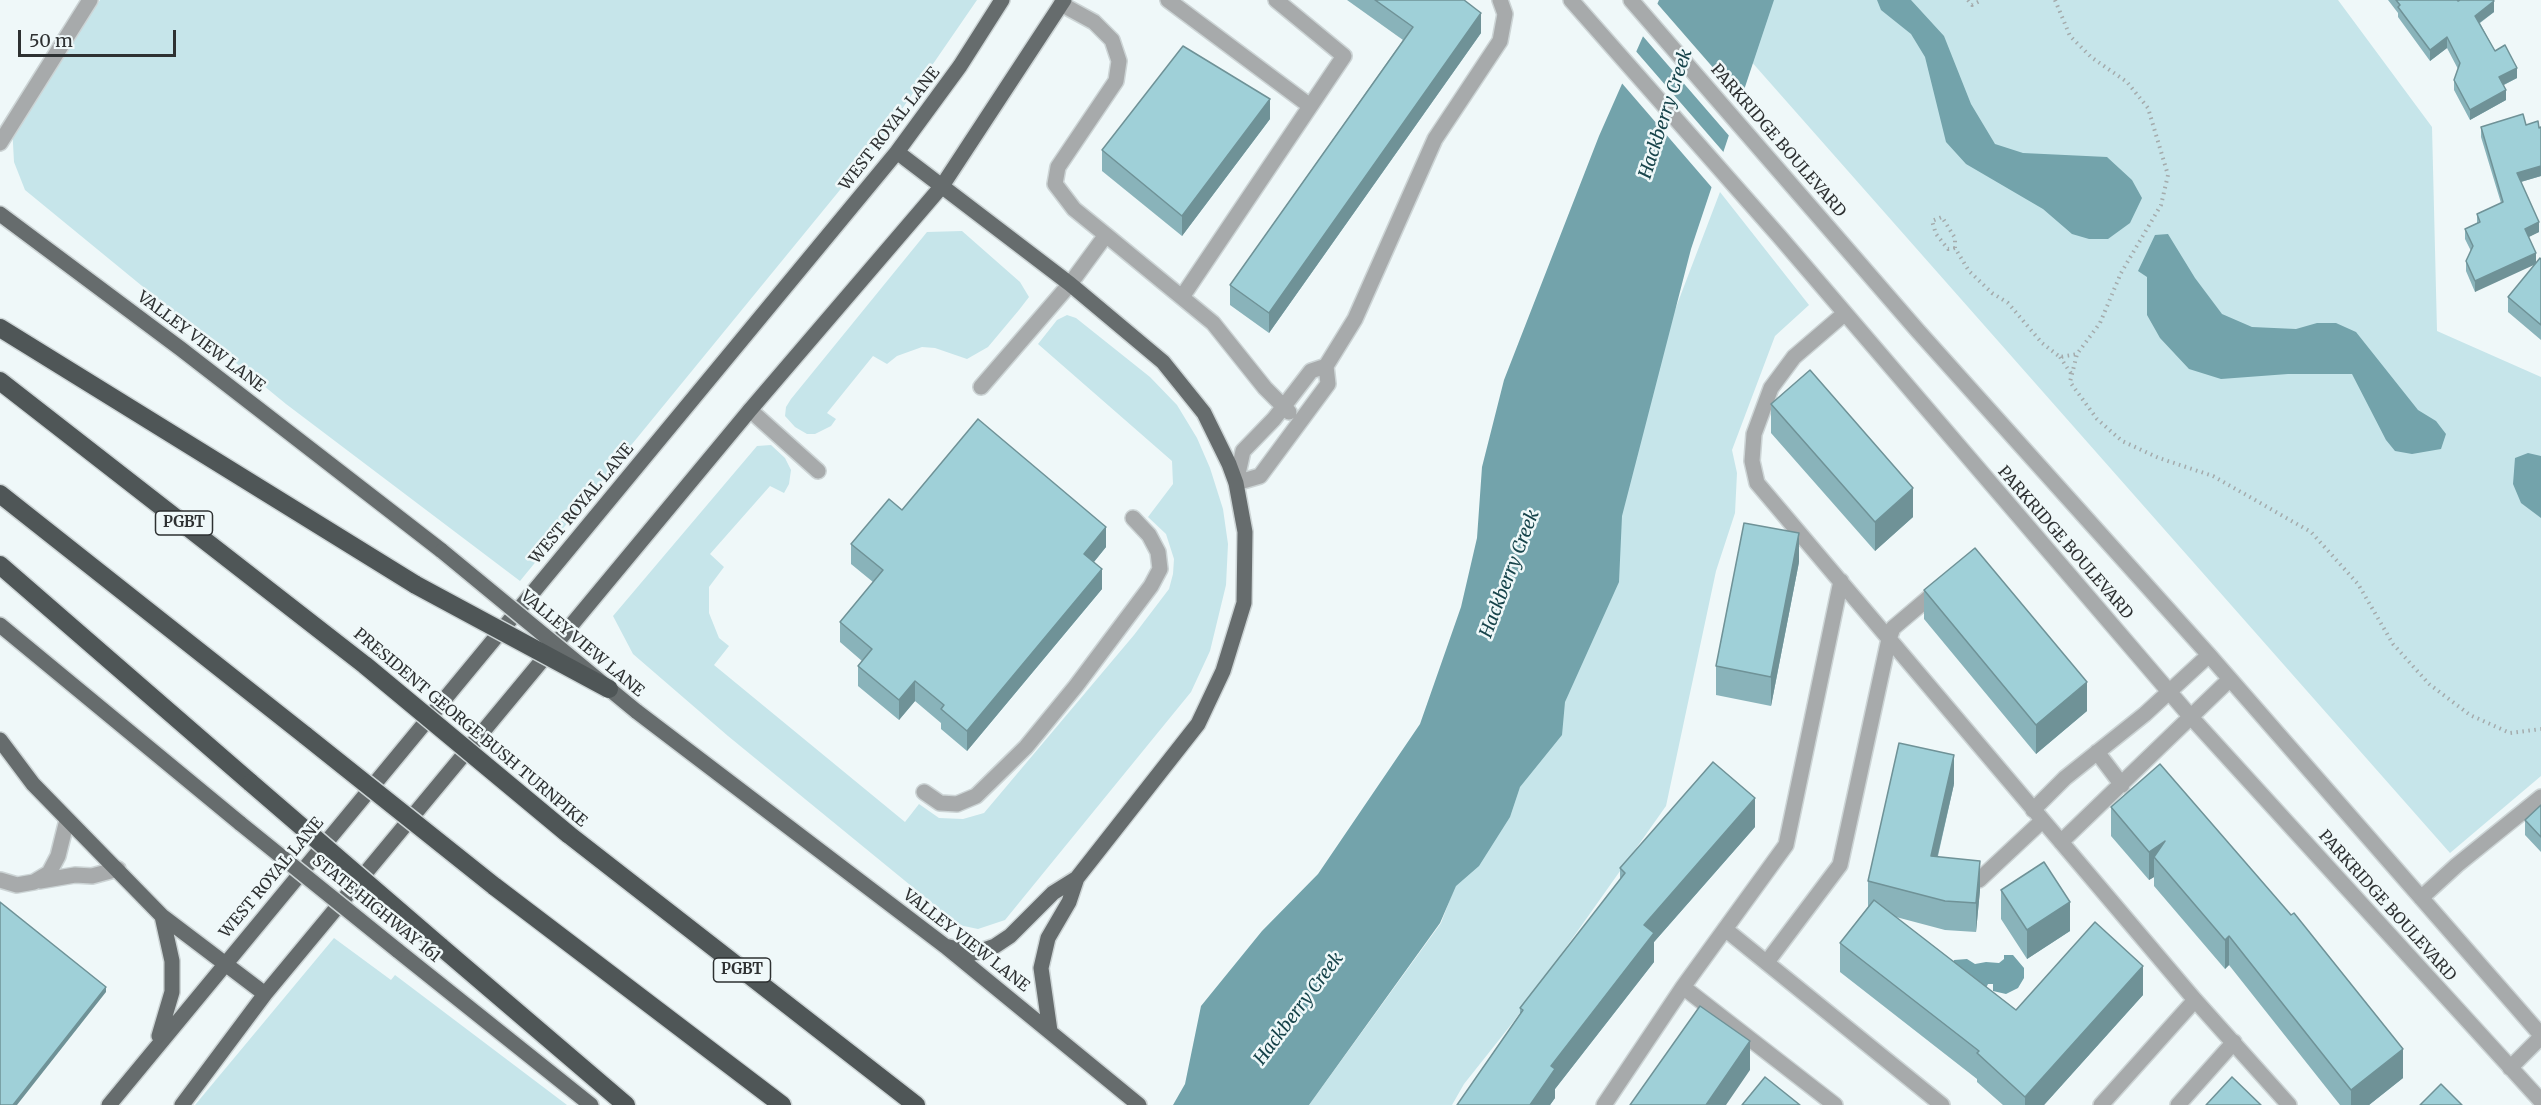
<!DOCTYPE html>
<style>
body{margin:0}
#map{position:relative;width:2541px;height:1105px;overflow:hidden;background:#eff8f9;font-family:Merriweather,serif}
canvas{display:block}
.scale{position:absolute;left:18px;top:30px;width:158px;height:27px;box-sizing:border-box;border:3px solid #2e3132;border-top:0;padding-left:8px;font-size:18px;line-height:21px;white-space:nowrap;color:#2e3132;-webkit-text-stroke:4px #eff8f9;paint-order:stroke}
</style>
<div id="map">
<canvas width="2541" height="1105"></canvas>
<div class="scale">50 m</div>
</div>
<script>
const g = document.querySelector('canvas').getContext('2d');
g.lineJoin = 'round';
function fill(path, color) {
  g.fillStyle = color;
  g.fill(path, 'evenodd');
}
function shape(rows) {
  const path = new Path2D();
  for (const r of rows) {
    path.moveTo(r[0], r[1]);
    for (let i = 2; i < r.length; i += 2) path.lineTo(r[i], r[i + 1]);
  }
  return path;
}
function strokePath(path, color, width, dash) {
  g.strokeStyle = color;
  g.lineWidth = width;
  g.lineCap = dash ? 'butt' : 'round';
  g.setLineDash(dash || []);
  g.stroke(path);
}
function label(font, color, halo, rows, align = 'center') {
  g.font = font + ' Merriweather,serif';
  g.lineWidth = 5;
  g.setLineDash([]);
  g.textBaseline = 'middle';
  g.strokeStyle = halo;
  g.fillStyle = color;
  for (const [text, x, y, turn = 0] of rows) {
    g.save();
    g.translate(x, y);
    g.rotate((+turn || 0) * Math.PI / 180);
    g.textAlign = isNaN(turn) ? turn : align;
    if (halo) g.strokeText(text, 0, 0);
    g.fillText(text, 0, 0);
    g.restore();
  }
}
fill(shape([
 [100,0,977,0,880,141,520,581,286,404,25,190,14,162,12,125],
 [1697,0,2338,0,2432,127,2437,331,2541,377,2541,776,2450,853],
 [1720,192,1809,305,1775,336,1732,450,1737,473,1735,513,1716,571,1666,806,1514,1021,1464,1084,1452,1105,1309,1105,1441,923],
 [962,231,1020,282,1029,297,1019,310,988,347,967,359,935,348,922,347,897,356,887,364,873,356,827,413,836,419,831,426,815,434,807,434,795,427,785,416,786,407,791,399,927,232],
 [1067,315,1076,318,1150,377,1177,405,1197,438,1210,468,1223,509,1228,544,1226,585,1210,651,1191,692,1005,920,978,929,959,925,728,736,633,654,613,616,757,446,771,445,785,458,791,470,789,484,784,493,770,486,710,554,724,567,709,587,709,613,719,638,729,646,714,665,905,822,919,804,939,818,963,819,984,813,1134,635,1169,589,1173,574,1174,559,1166,534,1148,517,1173,484,1172,461,1038,344,1057,320],
 [334,938,391,980,395,975,567,1105,195,1105]
]), '#c6e5ea');
fill(shape([
 [1659,0,1774,0,1691,249,1622,516,1619,582,1565,702,1562,735,1520,787,1510,817,1479,866,1456,886,1440,923,1309,1105,1173,1105,1185,1084,1201,1006,1262,931,1318,874,1420,724,1461,607,1477,538,1482,467,1504,380,1599,136],
 [1877,0,1911,0,1944,36,1971,104,1995,144,2023,153,2107,157,2132,180,2142,198,2130,223,2108,239,2089,239,2072,234,2043,209,1966,164,1946,142,1925,57,1911,34,1881,10],
 [2168,234,2195,278,2222,314,2252,327,2296,329,2317,323,2336,323,2356,332,2418,410,2436,421,2446,434,2441,449,2412,454,2395,451,2386,440,2352,374,2288,374,2221,379,2189,369,2160,338,2147,315,2147,277,2138,271,2155,235],
 [2528,453,2541,456,2541,518,2521,503,2513,484,2515,458],
 [2004,955,2013,955,2024,968,2024,978,2018,988,2006,994,1993,991,1993,984,1988,984,1985,990,1951,973,1954,960,1967,959,1975,964,1986,962,1999,963,2004,959]
]), '#73a3ab');
fill(shape([
 [1655,1,1743,102,1731,138,1641,34],
 [1634,49,1726,155,1714,190,1620,81]
]), '#eff8f9');
const minor = shape([
 [1168,0,1310,106],
 [1571,0,1779,236,2190,716,2541,1101],
 [1631,0,1918,331,2209,655,2541,1035],
 [1061,4,1094,22,1112,40,1119,61,1116,81,1058,167,1055,184,1074,209,1106,235],
 [0,143,90,0],
 [1182,297,1344,56,1276,0],
 [1844,314,1794,357,1771,388,1754,434,1752,461,1757,483,2195,1000,2289,1105],
 [1326,366,1311,371,1274,419,1243,451,1236,483,1260,476,1328,384,1326,366,1355,319,1435,139,1500,41,1505,14,1500,0],
 [981,387,1070,284,1106,235,1213,323,1265,388,1289,412],
 [750,410,818,471],
 [2097,752,2122,785],
 [924,792,940,803,957,804,976,796,1026,747,1076,686,1151,586,1160,569,1158,552,1149,535,1133,518],
 [2033,810,2065,778,2145,714,2209,655],
 [2061,842,2230,679],
 [0,880,17,885,34,882,49,873,58,856,67,820],
 [1979,880,2042,821],
 [40,881,75,875,92,876,118,869],
 [2421,898,2457,865,2541,797],
 [1725,929,1942,1105],
 [1767,962,1840,865,1889,639,1893,628,1939,589],
 [1683,987,1835,1105],
 [2510,1068,2541,1037],
 [1604,1105,1683,987,1786,845,1841,581],
 [2101,1105,2195,1000],
 [2178,1105,2234,1042]
]);
const major = shape([
 [897,152,1070,284,1163,362,1204,413,1229,464,1236,483,1245,532,1244,603,1223,671,1198,724,1077,878,1053,893,1010,936,995,946,974,953,945,946],
 [0,214,181,349,442,551],
 [0,625,241,824],
 [636,711,945,946,1139,1105],
 [0,740,33,784,162,916,265,994],
 [397,950,591,1105],
 [1050,1031,1041,968,1048,938,1069,902,1077,878],
 [159,1036,172,992,172,961,162,916],
 [109,1105,897,152,960,66,1002,0],
 [182,1105,265,994,750,410,942,186,1064,0]
]);
const highway = shape([
 [0,328,416,585],
 [0,381,366,666],
 [0,494,306,736],
 [0,565,251,783],
 [568,834,916,1105],
 [494,886,782,1105],
 [440,946,626,1105]
]);
strokePath(minor, '#ccd4d5', 18);
strokePath(major, '#ccd4d5', 18);
strokePath(highway, '#ccd4d5', 21);
strokePath(shape([
 [1968,0,1972,5,1982,0],
 [2055,0,2070,36,2091,57,2127,82,2148,108,2168,175,2161,205,2121,273,2100,323,2077,354,2070,382,2097,419,2122,441,2159,458,2213,476,2311,532,2358,584,2393,644,2429,684,2470,715,2510,733,2541,729],
 [1955,248,1948,249,1936,234,1932,221,1942,217,1955,238,1955,248,1969,271,1992,293,2008,303,2042,343,2060,357,2077,354],
 [2060,357,2072,375]
]), '#a4abac', 4, [1.5, 4.5]);
strokePath(minor, '#a7aaab', 15);
strokePath(major, '#666c6d', 15);
strokePath(highway, '#4f5657', 18);
const majorBridge = shape([
 [442,551,636,711],
 [241,824,397,950]
]);
const highwayBridge = shape([
 [416,585,609,689],
 [366,666,568,834],
 [306,736,494,886],
 [251,783,440,946]
]);
strokePath(majorBridge, '#ccd4d5', 18, []);
strokePath(highwayBridge, '#ccd4d5', 21, []);
strokePath(majorBridge, '#666c6d', 15);
strokePath(highwayBridge, '#4f5657', 18);
fill(shape([
 [1347,0,1464,0,1481,33,1269,333,1230,305,1230,285,1403,40],
 [2388,0,2457,0,2458,1,2494,12,2480,23,2495,51,2517,78,2504,85,2506,100,2470,120,2454,90,2454,80,2458,69,2447,48,2430,61,2398,17,2398,13],
 [1270,119,1182,236,1102,171,1102,150],
 [2526,125,2539,128,2541,127,2541,176,2521,182,2539,232,2528,237,2475,292,2466,271,2466,261,2471,251,2465,239,2465,229,2477,223,2477,214,2501,203,2481,137,2481,127],
 [2541,260,2541,340,2508,312,2508,297],
 [1771,404,1913,517,1875,551,1771,433],
 [902,510,1106,547,1094,562,1102,589,967,751,941,729,941,723,915,701,899,720,858,686,858,666,862,661,840,642,840,622,873,582,851,564,851,544],
 [1799,562,1771,706,1716,695,1716,666],
 [1924,590,2087,711,2036,754,1924,619],
 [1954,784,1938,856,1980,890,1976,932,1945,930,1896,917,2016,1010,2143,995,2044,1105,2003,1105,1977,1082,1977,1079,1840,972,1840,943,1868,907,1868,881],
 [2541,805,2541,852,2525,835,2525,820],
 [2111,807,2403,1078,2369,1105,2340,1105,2229,965,2225,969,2154,886,2154,877,2149,880,2111,836],
 [1755,827,1654,942,1654,962,1555,1089,1555,1098,1550,1105,1457,1105,1520,1014,1520,1008,1620,880,1620,868],
 [2001,890,2070,931,2027,959,2001,919]
]), '#89b3ba');
fill(shape([
 [2494,1,2494,12,2475,26,2475,16],
 [1481,13,1481,33,1269,333,1269,313],
 [2447,37,2447,48,2430,61,2430,50],
 [2517,68,2517,78,2499,87,2499,77],
 [2506,90,2506,100,2470,120,2470,110],
 [1270,99,1270,119,1182,236,1182,216],
 [2541,166,2541,176,2517,183,2517,173],
 [2539,222,2539,232,2525,239,2525,229],
 [2536,253,2536,264,2475,292,2475,281],
 [1913,488,1913,517,1875,551,1875,522],
 [1106,527,1106,547,1084,574,1084,554],
 [1799,533,1799,562,1771,706,1771,677],
 [1102,569,1102,589,967,751,967,731],
 [915,681,915,701,899,720,899,700],
 [2087,682,2087,711,2036,754,2036,725],
 [1954,755,1954,784,1931,884,1931,856],
 [1755,798,1755,827,1654,942,1654,962,1555,1089,1555,1098,1550,1105,1530,1105,1551,1066,1644,925],
 [2165,841,2154,857,2154,877,2149,880,2149,852],
 [1980,861,1980,890,1976,932,1976,903],
 [2070,902,2070,931,2027,959,2027,930],
 [2229,936,2229,965,2225,969,2225,940],
 [2143,966,2143,995,2044,1105,2025,1105,2025,1097],
 [106,987,106,992,17,1105,13,1105],
 [1750,1041,1750,1070,1726,1105,1706,1105],
 [2403,1049,2403,1078,2369,1105,2351,1105,2351,1090]
]), '#6f9297');
const building = shape([
 [1375,0,1464,0,1481,13,1269,313,1230,285,1413,27,1375,0],
 [2396,0,2457,0,2458,1,2460,0,2493,0,2494,1,2475,16,2495,51,2505,45,2517,68,2499,77,2506,90,2470,110,2454,80,2460,63,2447,37,2430,50,2398,7,2400,5,2396,0],
 [1183,46,1270,99,1182,216,1102,150,1183,46],
 [2523,114,2526,125,2538,121,2539,128,2541,127,2541,166,2517,173,2539,222,2525,229,2536,253,2475,281,2466,261,2473,246,2465,229,2480,222,2477,214,2503,202,2481,127,2523,114],
 [2540,258,2541,260,2541,325,2508,297,2540,258],
 [1810,370,1913,488,1875,522,1771,404,1810,370],
 [978,419,1106,527,1084,554,1102,569,967,731,941,709,944,705,915,681,899,700,858,666,872,649,840,622,883,570,851,544,889,499,902,510,978,419],
 [1744,523,1799,533,1771,677,1716,666,1744,523],
 [1975,548,2087,682,2036,725,1924,590,1975,548],
 [1899,743,1954,755,1931,856,1980,861,1976,903,1945,901,1868,881,1899,743],
 [1713,762,1755,798,1644,925,1654,933,1551,1066,1555,1069,1530,1105,1457,1105,1523,1010,1520,1008,1625,873,1620,868,1713,762],
 [2160,764,2291,915,2294,913,2403,1049,2351,1090,2229,936,2225,940,2154,857,2165,841,2149,852,2111,807,2160,764],
 [2541,805,2541,837,2525,820,2541,805],
 [2044,862,2070,902,2027,930,2001,890,2044,862],
 [1874,900,2016,1010,2095,922,2143,966,2025,1097,1977,1053,1979,1051,1840,943,1874,900],
 [0,902,106,987,13,1105,0,1105,0,902],
 [1700,1006,1750,1041,1706,1105,1630,1105,1700,1006],
 [1765,1077,1800,1105,1742,1105,1765,1077],
 [2232,1077,2261,1105,2206,1105,2232,1077],
 [2441,1084,2462,1105,2420,1105,2441,1084]
]);
fill(building, '#9fd0d8');
strokePath(building, '#6f9297', 1.5);
for (const [x, y, w] of [
 [184,523,57],
 [742,970,57]
]) {
  const box = new Path2D();
  box.roundRect(x - w / 2, y - 12, w, 24, 4.5);
  g.fillStyle = '#eff8f9';
  g.fill(box);
  strokePath(box, '#2e3132', 1.5);
}
label('bold 15px', '#2e3132', null, [
 ["PGBT",184,523],
 ["PGBT",742,970]
]);
label('16px', '#2e3132', '#eff8f9', [
 ["WEST ROYAL LANE",890,129,-52],
 ["PARKRIDGE BOULEVARD",1778,141,49],
 ["VALLEY VIEW LANE",201,342,37],
 ["WEST ROYAL LANE",582,504,-50],
 ["PARKRIDGE BOULEVARD",2065,543,49],
 ["VALLEY VIEW LANE",582,644,40],
 ["PRESIDENT GEORGE BUSH TURNPIKE",470,728,40],
 ["WEST ROYAL LANE",272,878,-50],
 ["PARKRIDGE BOULEVARD",2387,906,48],
 ["STATE HIGHWAY 161",376,909,39],
 ["VALLEY VIEW LANE",966,941,38]
]);
label('italic 18px', '#16434a', '#eff8f9', [
 ["Hackberry Creek",1666,114,-72],
 ["Hackberry Creek",1510,574,-69],
 ["Hackberry Creek",1299,1009,-53]
]);
</script>
